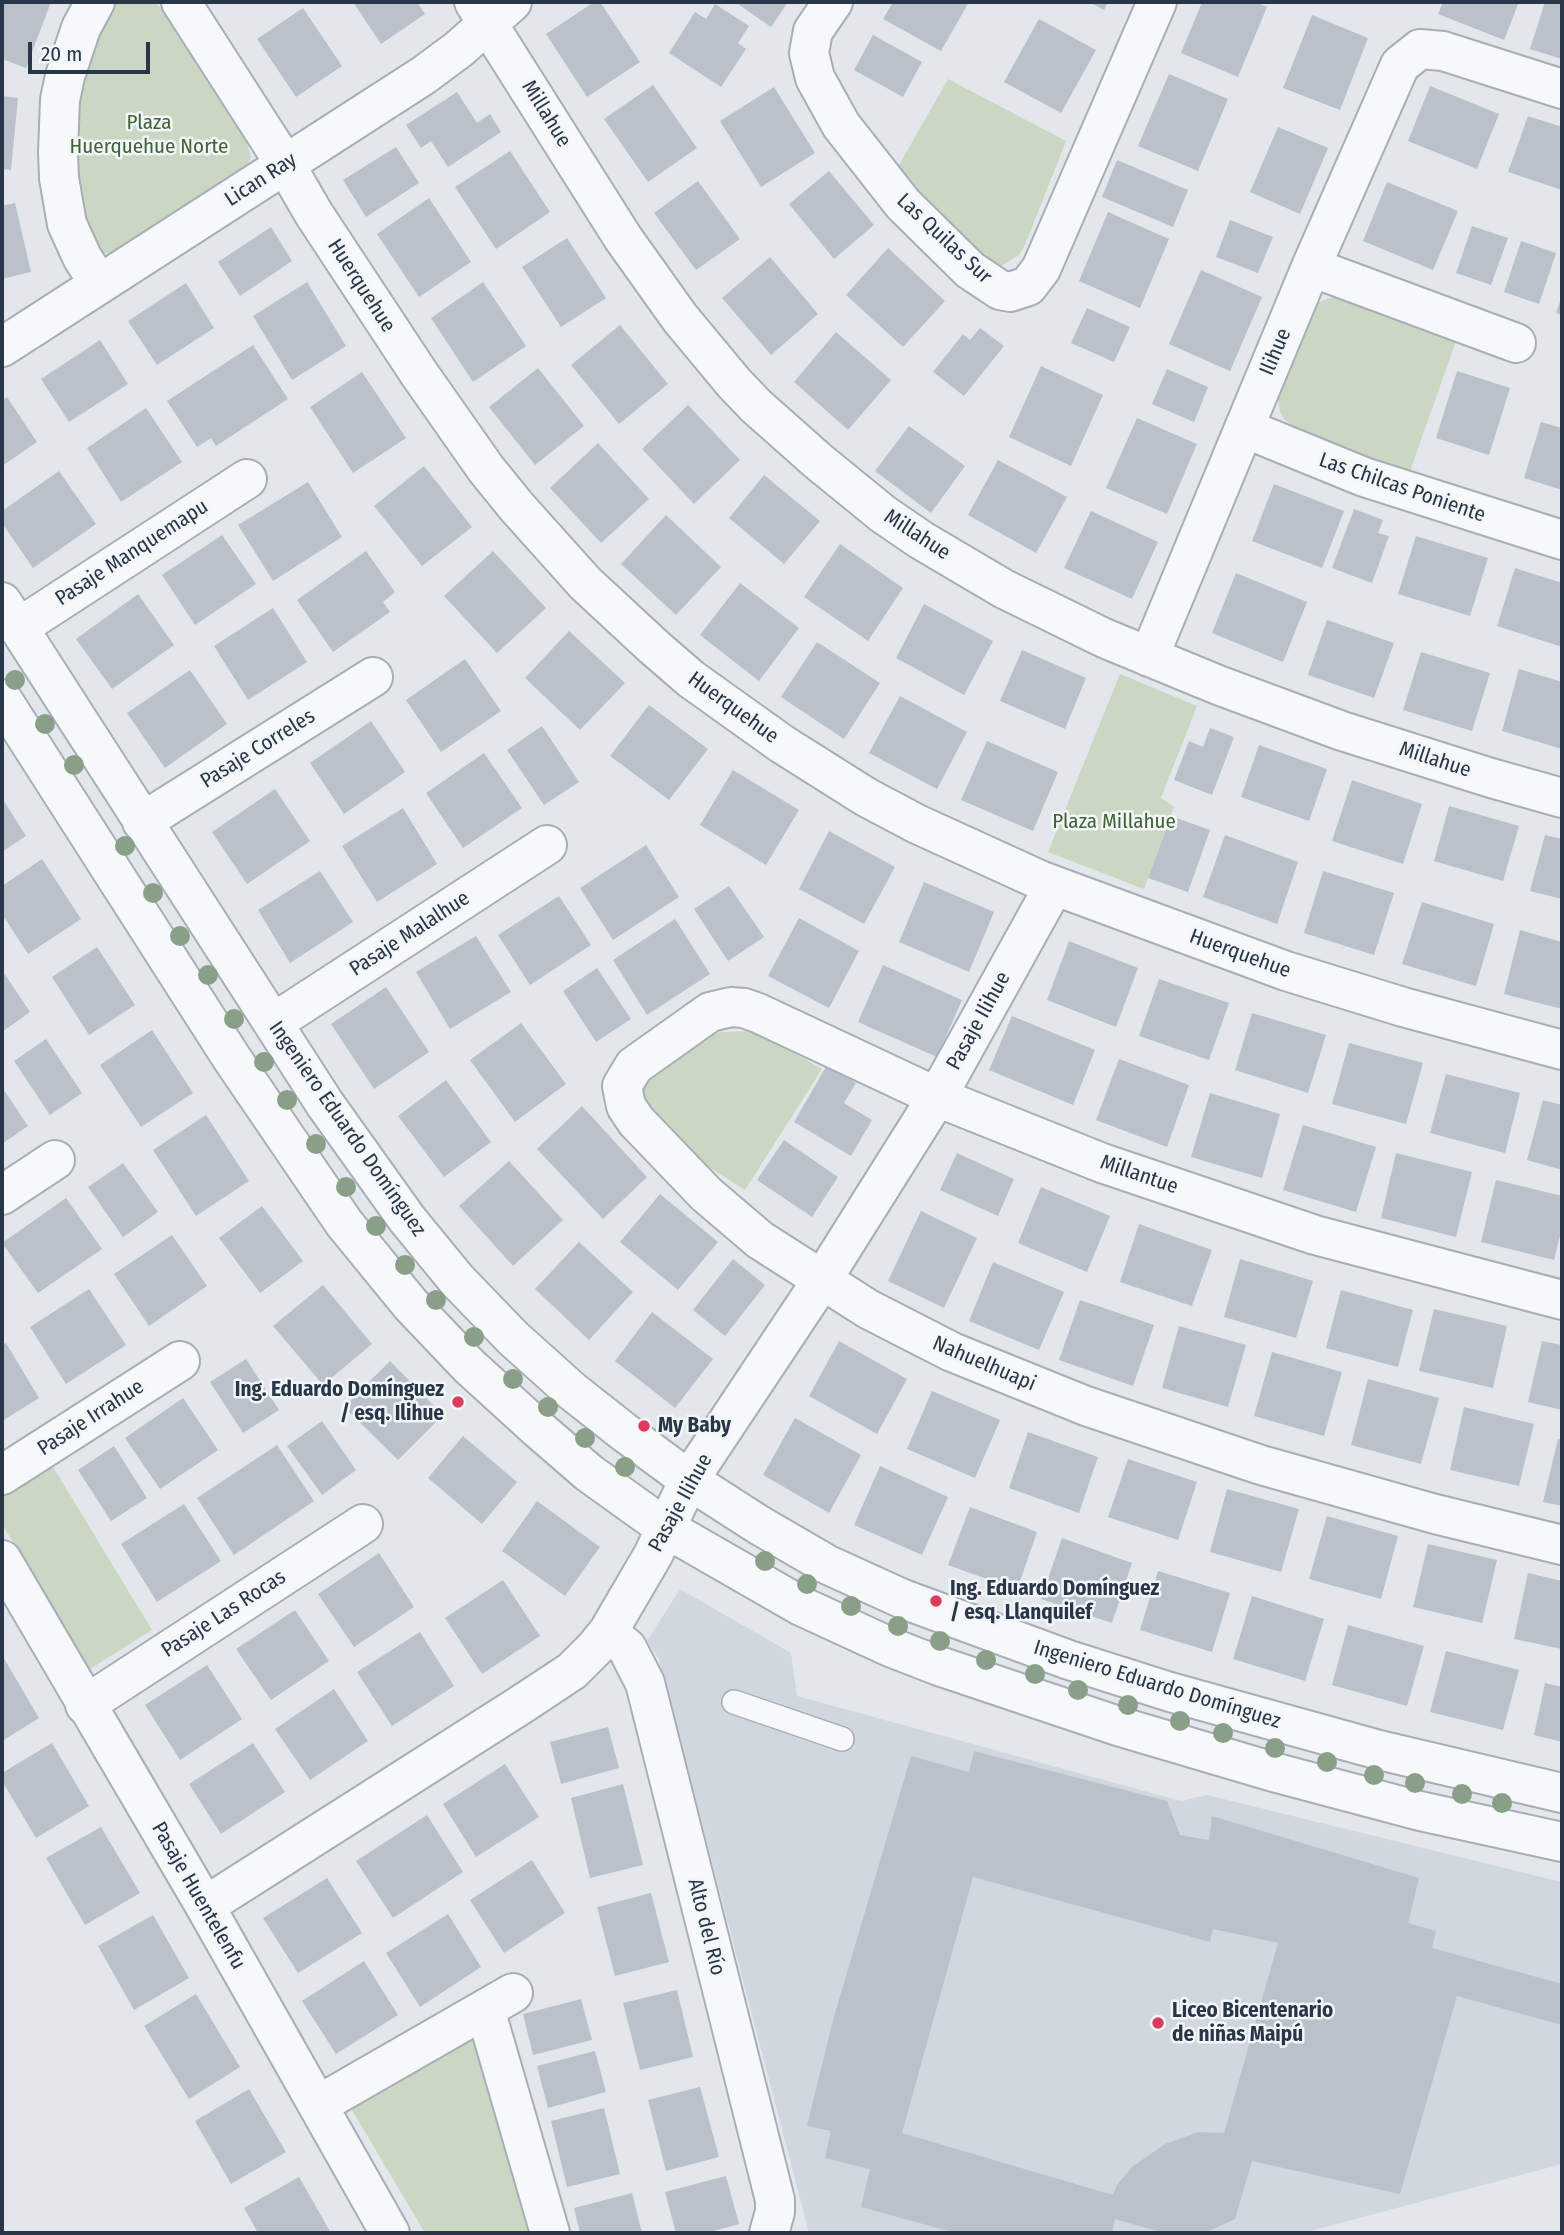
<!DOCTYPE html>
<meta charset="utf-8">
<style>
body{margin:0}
#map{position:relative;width:1564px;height:2235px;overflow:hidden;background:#e3e7ec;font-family:"Fira Sans Condensed",sans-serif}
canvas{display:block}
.frame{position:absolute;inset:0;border:4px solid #293647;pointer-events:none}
.scale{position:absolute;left:28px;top:42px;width:122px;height:32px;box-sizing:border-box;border:4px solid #293647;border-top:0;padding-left:9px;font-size:21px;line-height:24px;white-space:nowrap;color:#293647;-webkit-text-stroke:5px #f3f6f9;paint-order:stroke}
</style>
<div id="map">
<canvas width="1564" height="2235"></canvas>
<div class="frame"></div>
<div class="scale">20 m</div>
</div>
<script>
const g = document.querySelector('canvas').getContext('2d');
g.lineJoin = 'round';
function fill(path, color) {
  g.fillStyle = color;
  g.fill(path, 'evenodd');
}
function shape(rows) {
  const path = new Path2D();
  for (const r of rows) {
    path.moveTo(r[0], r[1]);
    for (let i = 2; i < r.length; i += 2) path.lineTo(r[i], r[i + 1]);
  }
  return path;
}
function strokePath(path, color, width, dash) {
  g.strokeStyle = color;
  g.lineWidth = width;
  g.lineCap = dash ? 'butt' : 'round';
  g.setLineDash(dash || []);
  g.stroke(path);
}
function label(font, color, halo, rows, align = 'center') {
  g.font = font + ' "Fira Sans Condensed",sans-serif';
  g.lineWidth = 5;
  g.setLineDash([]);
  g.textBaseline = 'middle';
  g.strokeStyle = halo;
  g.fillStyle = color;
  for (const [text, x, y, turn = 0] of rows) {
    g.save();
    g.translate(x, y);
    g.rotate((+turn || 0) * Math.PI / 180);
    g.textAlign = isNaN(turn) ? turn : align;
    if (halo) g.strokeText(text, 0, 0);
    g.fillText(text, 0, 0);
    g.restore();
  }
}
fill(shape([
 [680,1589,791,1653,797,1696,1181,1801,1207,1795,1562,1882,1562,2164,1303,2233,809,2233,659,1659,647,1641]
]), '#d1d7df');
fill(shape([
 [116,2,153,2,162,8,243,131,251,157,244,172,128,243,110,253,100,254,74,198,76,78,113,3],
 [948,79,1066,141,1025,245,1019,255,1001,266,987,263,895,172],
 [1330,298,1345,298,1456,341,1409,474,1305,435,1284,419,1280,411,1278,399,1279,384,1315,304],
 [1120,674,1197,706,1161,798,1174,807,1144,889,1048,852],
 [751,1031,773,1041,822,1069,745,1190,674,1145,663,1136,641,1092,647,1071,702,1037,721,1032],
 [50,1462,152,1630,90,1669,2,1524,2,1492],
 [478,2029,533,2233,425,2233,349,2105]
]), '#cad7c3');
fill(shape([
 [2,2,51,2,26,68,2,59],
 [353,2,417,2,425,14,381,44],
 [594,2,600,2,640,62,587,97,546,34],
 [735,2,788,2,771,27],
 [893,2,969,2,941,51,883,19],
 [1089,2,1108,2,1104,10],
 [1202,2,1255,2,1267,7,1238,77,1181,53],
 [1443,2,1519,2,1504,40,1438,14],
 [1545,2,1562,2,1562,59,1530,49],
 [715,4,749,26,738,43,746,49,721,87,669,53,695,12,706,19],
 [303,8,342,66,296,97,257,39],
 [1312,15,1368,38,1340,110,1283,88],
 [1039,19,1096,50,1061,113,1004,82],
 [873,35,922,62,903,97,854,70],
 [1169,74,1228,99,1198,171,1138,146],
 [653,85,697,148,648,182,604,119],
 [1430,86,1499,114,1477,169,1408,141],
 [774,87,815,153,761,187,720,121],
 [457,92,477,123,490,114,501,132,448,167,431,141,421,148,406,125],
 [2,96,18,98,11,170,2,169],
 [1528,116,1562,127,1562,190,1508,172],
 [1278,127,1328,148,1300,214,1250,192],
 [396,147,419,183,366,217,343,180],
 [510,151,550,212,496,249,455,187],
 [1117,160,1188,190,1173,227,1102,197],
 [829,171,874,225,834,259,789,204],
 [698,181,740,239,696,270,654,213],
 [1387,182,1458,211,1433,270,1363,241],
 [429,198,471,262,419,297,377,234],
 [15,203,31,272,2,279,2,206],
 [1108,212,1169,239,1140,308,1079,281],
 [1230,220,1273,237,1258,273,1216,257],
 [1472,226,1508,238,1491,285,1456,273],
 [271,227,292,261,240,296,218,262],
 [567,238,606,298,561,327,522,267],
 [1521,241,1556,253,1539,304,1504,292],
 [888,248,945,301,903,347,846,295],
 [770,257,818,314,771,355,722,298],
 [1201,270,1262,297,1230,371,1169,344],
 [307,282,346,346,292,380,253,316],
 [483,282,526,346,473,382,431,318],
 [186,283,214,328,157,365,128,321],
 [1562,296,1562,315,1556,313],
 [1087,308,1130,327,1114,362,1071,343],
 [620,325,668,384,619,424,571,365],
 [980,328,1004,346,964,396,933,372,963,334,970,340],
 [836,332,891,380,848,430,794,382],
 [100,340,128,384,69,422,41,379],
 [253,345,288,399,216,446,211,438,197,447,167,401],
 [1041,366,1103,395,1071,466,1009,437],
 [538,368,584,426,535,465,489,407],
 [1167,369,1208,387,1194,422,1152,404],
 [1457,371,1510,388,1489,455,1436,438],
 [362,372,406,438,353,473,310,407],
 [7,397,37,442,2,466,2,401],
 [688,405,740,460,694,504,642,449],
 [146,408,182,462,121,502,87,448],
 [1137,418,1197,444,1167,514,1106,488],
 [1541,422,1562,428,1562,490,1524,478],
 [909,426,965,466,931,513,875,471],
 [598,443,649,499,601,543,550,488],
 [998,460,1067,497,1036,553,968,515],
 [424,466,472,527,422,566,374,506],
 [59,471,96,524,33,568,2,523,2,511],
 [764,475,820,521,784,564,729,518],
 [308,482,342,537,273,581,238,525],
 [1274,484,1344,511,1322,568,1252,541],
 [1354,509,1383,520,1378,533,1389,536,1372,583,1332,568],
 [1091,511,1158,542,1132,599,1064,568],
 [666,515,721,567,676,615,621,564],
 [222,535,256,584,195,625,162,575],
 [1416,536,1488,558,1470,616,1398,594],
 [840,544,903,588,868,641,804,597],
 [366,551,395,592,383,602,390,612,333,652,297,600],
 [493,551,546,608,497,653,444,596],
 [1515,568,1562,583,1562,647,1497,626],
 [1236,573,1307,602,1283,662,1212,633],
 [740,583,799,628,759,681,700,635],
 [138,594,174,645,112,689,76,639],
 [924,604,993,641,964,695,896,658],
 [273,608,307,662,248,700,214,646],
 [1327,620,1394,643,1374,698,1308,675],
 [569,631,625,683,580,730,525,678],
 [817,642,880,683,844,739,781,697],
 [1022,650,1086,678,1065,729,1000,701],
 [1421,652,1490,673,1472,731,1403,710],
 [465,659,501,711,441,752,406,700],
 [1519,669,1562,682,1562,749,1502,731],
 [190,670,227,724,165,768,127,713],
 [900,696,967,732,937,789,869,753],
 [649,705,708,749,669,800,610,756],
 [371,721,405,772,344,814,310,763],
 [542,726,579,782,544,805,507,750],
 [1210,728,1234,737,1212,795,1174,780,1189,741,1203,747],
 [987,741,1058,772,1033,831,961,800],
 [1259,745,1327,769,1309,821,1241,797],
 [484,753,522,808,463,848,426,793],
 [733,770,799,810,766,865,700,825],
 [1352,780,1422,804,1403,864,1332,841],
 [275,789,310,841,247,884,212,832],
 [2,798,26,836,2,852],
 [1449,806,1519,826,1503,881,1434,861],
 [403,808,437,864,377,902,342,846],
 [1171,816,1210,830,1188,892,1148,878],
 [829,831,895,867,864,924,799,889],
 [1225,835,1298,862,1277,924,1203,897],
 [1545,835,1562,839,1562,899,1530,891],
 [646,845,679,897,613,940,580,888],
 [42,859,81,919,28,954,2,914,2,886],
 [320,871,353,922,290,963,258,910],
 [1323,871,1394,893,1374,955,1304,933],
 [924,882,994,912,969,972,899,942],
 [729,886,764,937,728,961,694,909],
 [559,896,591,945,530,985,498,935],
 [1422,902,1494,924,1476,986,1402,964],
 [799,918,859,951,829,1008,768,976],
 [675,919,710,974,647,1015,613,960],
 [1520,930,1562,942,1562,1009,1504,994],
 [476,936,511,992,450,1029,416,972],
 [1069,941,1138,968,1116,1027,1047,1000],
 [97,947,135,1005,89,1035,52,977],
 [883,965,962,1000,937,1057,858,1022],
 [597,968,631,1019,596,1042,563,991],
 [2,970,30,1012,2,1032],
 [1159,979,1229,1003,1209,1060,1139,1036],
 [386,987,429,1052,374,1089,331,1024],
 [1252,1013,1326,1035,1308,1093,1235,1070],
 [1012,1016,1095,1050,1073,1105,989,1070],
 [521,1023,566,1084,515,1122,470,1060],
 [152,1030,193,1093,141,1127,100,1065],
 [46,1039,82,1093,50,1115,14,1061],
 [1349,1043,1423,1063,1406,1124,1332,1104],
 [1119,1059,1189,1085,1167,1147,1096,1120],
 [827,1065,856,1083,844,1103,872,1120,851,1156,794,1122],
 [1446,1074,1520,1093,1505,1153,1430,1133],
 [446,1080,491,1142,444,1177,398,1116],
 [2,1087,28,1126,2,1144],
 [1210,1093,1280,1114,1262,1178,1191,1157],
 [1543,1100,1562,1105,1562,1170,1527,1160],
 [582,1106,647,1177,603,1219,537,1149],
 [206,1115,249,1181,196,1216,153,1150],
 [1303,1125,1376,1147,1356,1212,1283,1190],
 [784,1140,838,1177,812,1217,757,1180],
 [957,1153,1014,1179,998,1216,940,1190],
 [1396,1153,1472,1172,1456,1237,1381,1218],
 [509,1161,563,1220,513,1266,459,1206],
 [123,1163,158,1212,123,1237,88,1187],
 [1496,1180,1562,1196,1562,1227,1554,1260,1481,1242],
 [1041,1187,1110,1216,1087,1272,1018,1243],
 [660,1194,718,1242,678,1290,620,1242],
 [66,1198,102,1249,38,1293,2,1243],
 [262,1206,303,1261,260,1293,219,1238],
 [921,1211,977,1238,944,1308,888,1281],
 [1139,1224,1212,1250,1192,1306,1120,1282],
 [172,1235,207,1286,149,1326,114,1274],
 [579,1242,633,1292,589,1340,535,1289],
 [733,1259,765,1285,725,1336,693,1310],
 [1240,1259,1313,1281,1296,1338,1224,1317],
 [993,1262,1064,1292,1039,1350,969,1321],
 [323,1285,372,1344,323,1385,273,1326],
 [89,1289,126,1345,66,1384,30,1327],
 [1341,1290,1413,1310,1398,1367,1326,1348],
 [1080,1300,1154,1325,1133,1386,1059,1360],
 [1434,1309,1507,1326,1493,1388,1419,1371],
 [652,1312,713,1359,675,1408,615,1361],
 [1179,1326,1246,1345,1228,1407,1162,1388],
 [839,1341,907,1379,877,1434,809,1396],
 [1542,1341,1562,1345,1562,1410,1528,1402],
 [6,1343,39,1398,2,1421,2,1345],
 [1272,1352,1342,1372,1324,1436,1254,1416],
 [246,1359,279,1410,243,1433,210,1382],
 [390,1361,443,1415,398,1460,344,1407],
 [1368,1379,1439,1398,1421,1464,1351,1445],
 [932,1391,1000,1420,975,1478,907,1449],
 [183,1398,218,1450,160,1489,125,1438],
 [1464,1407,1534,1424,1519,1486,1450,1470],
 [795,1418,861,1455,829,1513,763,1475],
 [322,1421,356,1470,322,1495,287,1446],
 [1028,1432,1098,1457,1079,1513,1009,1488],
 [463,1436,517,1482,482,1524,428,1478],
 [1558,1439,1562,1440,1562,1506,1543,1502],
 [277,1445,314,1501,234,1555,197,1498],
 [114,1446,147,1498,111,1521,78,1470],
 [1128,1459,1197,1482,1178,1540,1108,1517],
 [880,1466,948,1497,922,1555,854,1525],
 [1227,1489,1299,1509,1281,1572,1210,1552],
 [537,1501,600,1547,565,1596,502,1551],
 [184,1504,221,1561,157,1602,121,1544],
 [970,1507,1037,1532,1017,1590,948,1565],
 [1327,1516,1398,1536,1381,1599,1309,1579],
 [1062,1538,1132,1563,1112,1623,1041,1599],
 [1428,1544,1497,1560,1482,1623,1413,1607],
 [379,1553,414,1607,354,1647,318,1594],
 [1158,1571,1230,1593,1212,1652,1140,1630],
 [1528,1573,1562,1581,1562,1649,1514,1639],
 [503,1580,540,1636,482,1674,445,1618],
 [1252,1596,1324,1619,1305,1681,1233,1659],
 [295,1610,329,1661,271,1700,236,1649],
 [1348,1625,1424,1646,1407,1706,1332,1685],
 [420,1632,454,1686,392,1726,357,1672],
 [1446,1651,1519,1670,1503,1730,1430,1712],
 [2,1655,39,1718,2,1741],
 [207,1665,242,1719,180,1760,145,1705],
 [1545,1683,1562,1687,1562,1742,1534,1735],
 [334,1689,368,1741,310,1780,275,1729],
 [608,1727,619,1768,561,1784,550,1742],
 [52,1743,89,1806,36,1838,2,1781,2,1773],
 [253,1743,285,1792,221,1834,189,1784],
 [974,1751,1167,1801,1180,1835,1209,1840,1212,1816,1419,1878,1408,1923,1436,1931,1432,1948,1562,1984,1562,2025,1457,1996,1400,2194,1252,2161,1235,2219,1205,2233,1164,2233,1115,2219,1112,2233,956,2233,861,2207,870,2169,825,2158,831,2131,807,2126,833,2020,911,1756,969,1772],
 [973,1877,1210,1942,1213,1929,1278,1943,1224,2133,1199,2132,1165,2144,1132,2167,1117,2185,1113,2195,902,2133],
 [505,1764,539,1817,476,1857,443,1804],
 [623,1784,643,1865,590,1878,571,1798],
 [427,1815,463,1872,393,1918,356,1861],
 [101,1827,140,1893,85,1925,46,1858],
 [532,1860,565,1913,504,1953,470,1900],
 [327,1878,362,1933,298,1973,263,1918],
 [651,1893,669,1962,615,1976,597,1907],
 [448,1914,481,1967,420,2007,386,1953],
 [153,1915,189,1978,134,2010,98,1946],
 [364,1961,398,2015,336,2054,302,2001],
 [677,1990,693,2057,640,2070,623,2003],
 [196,1994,240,2067,189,2099,144,2026],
 [581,1999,592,2040,533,2055,523,2014],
 [595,2051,606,2092,548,2108,537,2066],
 [700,2087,719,2157,666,2171,648,2100],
 [249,2089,286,2152,231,2184,195,2121],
 [604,2108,620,2174,567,2187,551,2121],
 [726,2176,739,2224,707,2233,676,2233,665,2192],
 [299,2177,331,2233,258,2233,244,2208],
 [632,2193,642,2233,580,2233,574,2208]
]), '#bac1cb');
const service = shape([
 [734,1702,842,1739]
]);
const minor = shape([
 [95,2,81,28,65,76,60,100,58,152,59,178,67,224,82,257,99,284],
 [181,2,285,164,314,214,418,372,486,469,516,506,585,583,654,647,691,679,782,744,866,797,917,824,1042,881,1286,971,1403,1007,1562,1050],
 [474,2,623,238,680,318,734,383,756,406,818,461,883,514,921,540,1004,589,1104,638,1218,685,1342,731,1491,778,1562,798],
 [833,2,813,31,809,53,815,78,841,125,903,204,970,270,1000,290,1010,292,1028,286,1041,269,1157,2],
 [1311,267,1516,343],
 [2,347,424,75,459,49,512,2],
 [1244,428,1364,477,1562,540],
 [2,602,325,1104,407,1219,457,1280,513,1338,572,1391,624,1432,689,1480,759,1525,826,1564,903,1599,1069,1660,1170,1692,1379,1750,1562,1793],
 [18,628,247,479],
 [1149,657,1311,267,1400,65,1420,49,1443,51,1562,89],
 [2,699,231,1057,344,1223,411,1305,469,1366,537,1428,589,1473,667,1529,801,1606,890,1647,939,1666,1118,1726,1277,1773,1420,1811,1562,1842],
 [142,822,373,677],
 [273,1023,547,845],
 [2,1195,55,1160],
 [1562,1300,1315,1235,1102,1163,937,1097,758,1013,744,1008,731,1007,710,1012,634,1066,622,1086,626,1106,636,1121,706,1194,760,1240,868,1309,952,1352,1086,1406,1261,1465,1435,1514,1562,1545],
 [2,1475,180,1361],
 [2,1560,205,1906,390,2233],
 [608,1632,627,1648,645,1683,775,2200,775,2212,769,2233],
 [85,1705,363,1524],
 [205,1906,519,1706,572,1671,595,1648,608,1632,653,1555,689,1480,822,1280,937,1097,1054,886],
 [485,2009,550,2233],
 [318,2105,513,1993]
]);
strokePath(service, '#a7aeb7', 26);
strokePath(minor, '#a7aeb7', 42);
strokePath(service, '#f6f8fa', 23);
strokePath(minor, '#f6f8fa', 38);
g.fillStyle = '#899f87';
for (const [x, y] of [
 [15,680],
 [45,724],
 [74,765],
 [125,846],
 [153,893],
 [180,936],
 [208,975],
 [234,1019],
 [264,1062],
 [287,1100],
 [316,1144],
 [346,1187],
 [376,1226],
 [405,1265],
 [436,1300],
 [474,1337],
 [513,1379],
 [548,1407],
 [585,1438],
 [625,1467],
 [765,1561],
 [807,1584],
 [851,1606],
 [898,1626],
 [940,1641],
 [986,1660],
 [1035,1674],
 [1078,1690],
 [1128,1705],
 [1180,1721],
 [1223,1733],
 [1275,1748],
 [1327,1762],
 [1374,1775],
 [1415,1783],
 [1462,1794],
 [1502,1803]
]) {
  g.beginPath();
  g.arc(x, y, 10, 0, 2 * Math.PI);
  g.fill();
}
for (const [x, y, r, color] of [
 [458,1402,7,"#dc3d5f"],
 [644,1426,7,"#dc3d5f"],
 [936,1601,7,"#dc3d5f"],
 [1158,2023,7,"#dc3d5f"]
]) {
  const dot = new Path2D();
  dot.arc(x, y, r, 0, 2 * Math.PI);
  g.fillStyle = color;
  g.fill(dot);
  strokePath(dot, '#f3f6f9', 2.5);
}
label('21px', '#293647', '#f3f6f9', [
 ["Millahue",546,114,58],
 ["Lican Ray",261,180,-33],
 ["Las Quilas Sur",944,239,43],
 ["Huerquehue",361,286,57],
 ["Ilihue",1276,352,-67],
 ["Las Chilcas Poniente",1402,488,19],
 ["Millahue",917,535,33],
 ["Pasaje Manquemapu",132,553,-33],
 ["Huerquehue",733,708,36],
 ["Pasaje Correles",258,749,-32],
 ["Millahue",1435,760,18],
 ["Pasaje Malalhue",410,934,-33],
 ["Huerquehue",1240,954,20],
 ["Pasaje Ilihue",979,1021,-61],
 ["Ingeniero Eduardo Domínguez",347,1129,55],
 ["Millantue",1139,1175,19],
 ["Nahuelhuapi",984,1364,23],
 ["Pasaje Irrahue",91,1418,-33],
 ["Pasaje Ilihue",681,1503,-61],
 ["Pasaje Las Rocas",224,1614,-33],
 ["Ingeniero Eduardo Domínguez",1157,1685,17],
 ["Pasaje Huentelenfu",198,1896,60],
 ["Alto del Río",706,1927,76]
]);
label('21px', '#406434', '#f3f6f9', [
 ["Plaza",149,123],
 ["Huerquehue Norte",149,147],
 ["Plaza Millahue",1114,822]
]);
label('bold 21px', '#293647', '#f3f6f9', [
 ["Ing. Eduardo Domínguez",444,1390,"right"],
 ["/ esq. Ilihue",444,1414,"right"],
 ["My Baby",658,1426],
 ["Ing. Eduardo Domínguez",950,1589],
 ["/ esq. Llanquilef",950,1613],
 ["Liceo Bicentenario",1172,2011],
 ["de niñas Maipú",1172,2035]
], 'left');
</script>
